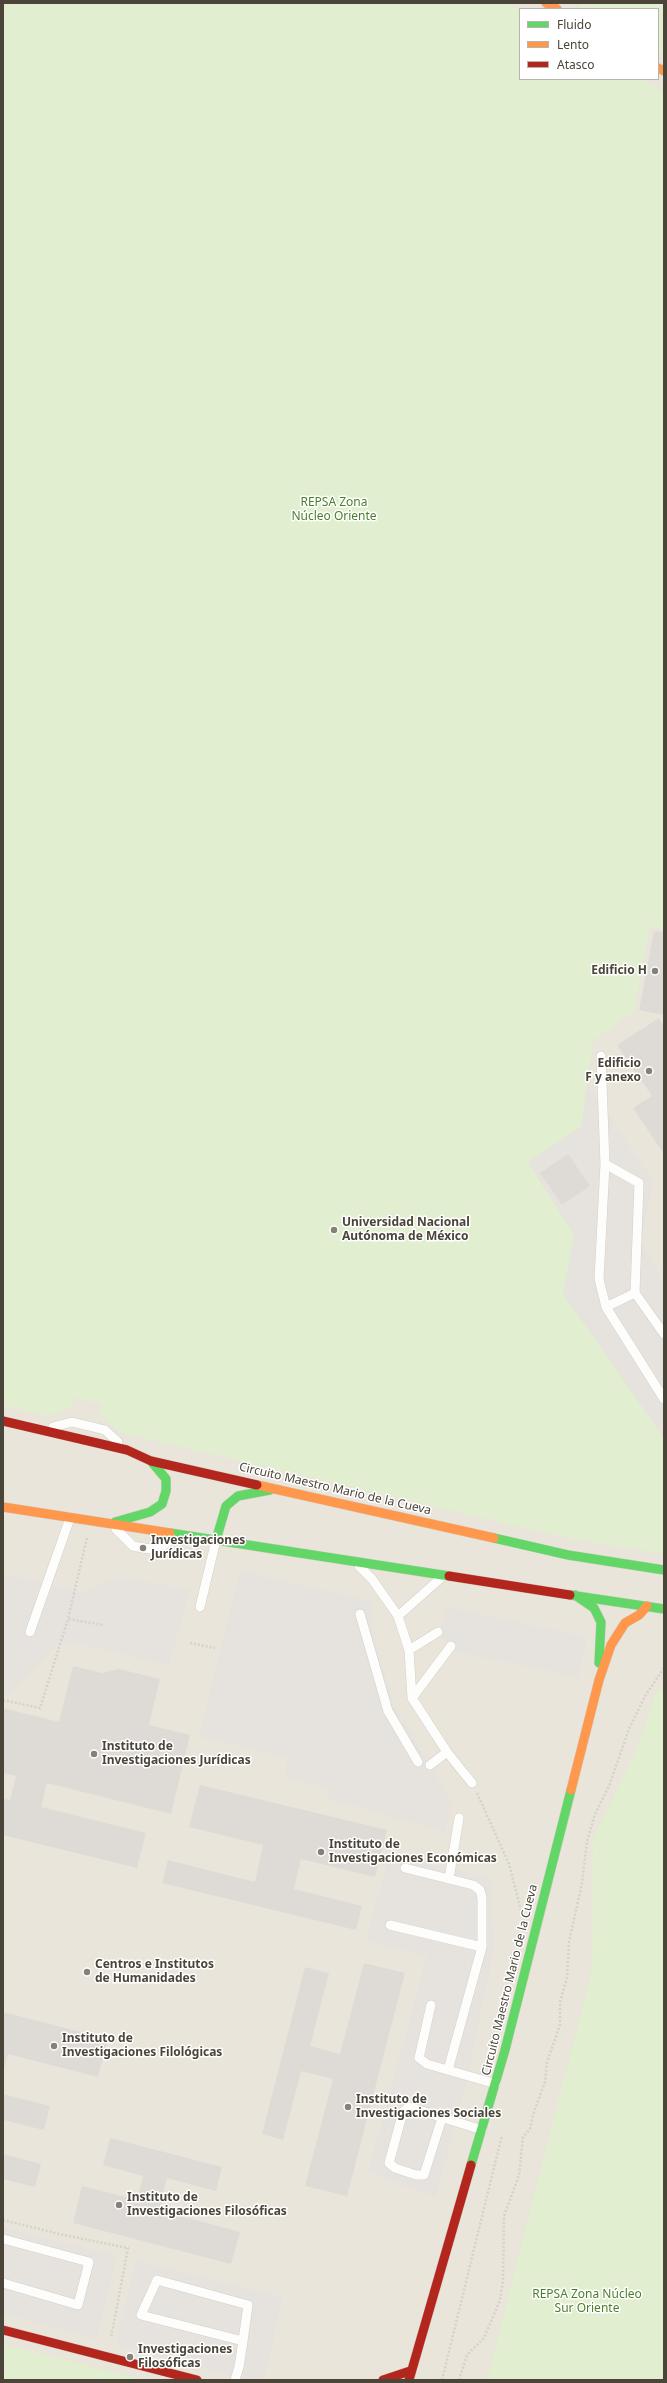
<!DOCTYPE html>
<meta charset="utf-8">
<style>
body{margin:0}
#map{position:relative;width:667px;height:2383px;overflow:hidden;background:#f4f2ee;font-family:"Noto Sans",sans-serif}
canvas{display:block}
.frame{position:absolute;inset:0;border:4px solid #4b4439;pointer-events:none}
.legend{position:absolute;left:519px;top:8px;width:140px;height:72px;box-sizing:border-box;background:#fff;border:1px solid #b7b4b0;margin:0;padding:5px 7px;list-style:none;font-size:12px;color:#4b4439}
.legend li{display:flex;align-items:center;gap:8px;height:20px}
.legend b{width:20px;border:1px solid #b7b4b0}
</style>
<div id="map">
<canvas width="667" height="2383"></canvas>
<div class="frame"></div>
<ul class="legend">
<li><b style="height:5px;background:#63d668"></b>Fluido</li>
<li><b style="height:5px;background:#ff974d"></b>Lento</li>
<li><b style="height:5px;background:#b3261e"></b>Atasco</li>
</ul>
</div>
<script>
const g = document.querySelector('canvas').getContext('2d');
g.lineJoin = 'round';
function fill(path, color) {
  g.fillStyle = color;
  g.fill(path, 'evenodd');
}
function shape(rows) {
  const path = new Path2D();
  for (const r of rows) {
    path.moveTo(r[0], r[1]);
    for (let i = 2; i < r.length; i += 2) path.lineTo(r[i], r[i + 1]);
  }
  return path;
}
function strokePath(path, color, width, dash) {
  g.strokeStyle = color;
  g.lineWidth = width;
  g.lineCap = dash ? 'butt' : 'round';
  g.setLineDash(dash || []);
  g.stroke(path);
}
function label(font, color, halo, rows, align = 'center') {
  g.font = font + ' "Noto Sans",sans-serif';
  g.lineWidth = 3;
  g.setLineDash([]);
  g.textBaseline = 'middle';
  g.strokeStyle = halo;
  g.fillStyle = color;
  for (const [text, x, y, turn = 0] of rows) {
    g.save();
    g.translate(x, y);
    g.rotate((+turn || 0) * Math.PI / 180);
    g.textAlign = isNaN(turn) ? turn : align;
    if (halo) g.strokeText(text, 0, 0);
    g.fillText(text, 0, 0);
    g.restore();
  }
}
fill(shape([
 [3,3,664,3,664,2380,3,2380],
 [520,9,658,9,658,79,520,79]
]), '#eae5da');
fill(shape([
 [3,3,509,3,520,10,520,79,641,79,664,92,664,929,650,927,634,1011,593,1041,581,1127,529,1162,574,1235,563,1294,664,1438,664,1554,577,1540,118,1432,99,1412,101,1404,74,1398,72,1407,47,1416,3,1405],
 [578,3,664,3,664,55,658,52,658,9,582,9],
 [664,1684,664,2380,487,2380,592,1970,593,1840,637,1748,655,1695],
 [3,2344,143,2380,3,2380]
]), '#e1eecf');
fill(shape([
 [587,1085,654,1182,640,1241,664,1281,664,1438,563,1293,574,1235,528,1162,581,1127],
 [240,1571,371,1601,374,1636,394,1705,452,1803,445,1832,328,1799,330,1788,284,1778,288,1758,199,1736],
 [3,1574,84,1592,118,1577,190,1589,169,1665,69,1642,54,1647,8,1696,3,1694],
 [447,1607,587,1637,578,1677,456,1652,438,1632],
 [389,1854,491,1878,494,1949,468,2076,436,2197,368,2173,427,1956,366,1941],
 [3,2227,117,2256,97,2339,3,2314],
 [136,2260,283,2297,264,2380,246,2380,116,2345]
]), '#e6e3df');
fill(shape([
 [654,931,664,932,664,1015,639,1010],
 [659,1018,664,1026,664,1154,633,1108,652,1096,617,1045],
 [568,1154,590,1186,562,1205,540,1173],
 [73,1666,102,1673,119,1669,160,1679,149,1725,190,1735,171,1814,47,1783,41,1807,146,1833,137,1868,3,1835,3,1798,10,1800,16,1776,3,1773,3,1708,59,1722],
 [200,1785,387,1830,375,1877,301,1859,294,1889,362,1906,356,1930,162,1883,168,1860,255,1882,263,1845,189,1827],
 [364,1963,405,1973,347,2196,305,2186,333,2079,301,2071,283,2140,262,2134,305,1967,329,1973,310,2046,340,2054],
 [3,2012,108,2039,98,2077,8,2054,3,2073],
 [3,2094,50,2106,44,2130,3,2120],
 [110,2138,222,2167,216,2191,167,2178,159,2210,240,2232,231,2264,73,2223,82,2186,137,2200,143,2176,103,2165],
 [3,2154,41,2164,35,2187,3,2179]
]), '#dedbd6');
const lane = shape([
 [601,1056,605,1164,599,1279,606,1307,664,1399],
 [605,1164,639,1183,635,1293,664,1334],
 [606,1307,635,1293],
 [53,1427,72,1422,105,1430,118,1442],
 [116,1529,133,1546,143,1548,158,1550,175,1537],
 [359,1566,372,1579,398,1616,409,1650,412,1698,447,1752,472,1783],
 [200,1607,216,1540],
 [360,1614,388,1711,418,1762],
 [398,1616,442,1577],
 [30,1632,70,1518],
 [409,1650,438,1632],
 [412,1698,451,1646],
 [430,1765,447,1752],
 [405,1868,473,1885,480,1890,482,1898,482,1947,448,2070],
 [449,1879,459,1818],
 [390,1925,482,1947],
 [431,2005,419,2058,427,2064,496,2084],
 [442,2118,424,2175,416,2175,395,2168,389,2163,403,2112,409,2107,482,2130],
 [3,2239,89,2262,78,2305,3,2283],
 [235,2380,239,2367,243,2341,248,2305,157,2280,141,2315,243,2341]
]);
const fast = shape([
 [115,1522,150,1512,162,1504,166,1491,166,1479,151,1461],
 [170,1533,449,1576],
 [494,1538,568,1555,664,1570],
 [216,1540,226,1506,238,1496,270,1490],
 [570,1595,664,1609],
 [575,1595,594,1608,601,1622,599,1663],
 [471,2165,505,2050,571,1790]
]);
const slow = shape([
 [546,3,557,9],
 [658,68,664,71],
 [257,1485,494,1538],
 [3,1507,170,1533],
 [571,1790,599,1680,611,1645,625,1623,639,1615,647,1606]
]);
const jam = shape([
 [3,1421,127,1450,151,1461,257,1485],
 [449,1576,570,1595],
 [3,2330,197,2380],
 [383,2380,410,2371],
 [409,2380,471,2165]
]);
strokePath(lane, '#d2d0cb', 10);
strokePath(fast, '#d3cfc5', 10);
strokePath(slow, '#d3cfc5', 10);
strokePath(jam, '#d3cfc5', 10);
strokePath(shape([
 [87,1538,68,1619,104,1625],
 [190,1643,215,1648],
 [3,1700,40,1708,68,1619],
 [477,1793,509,1864,521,1910],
 [3,2220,59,2234,128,2248,111,2338],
 [442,2380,502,2135],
 [459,2380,467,2355,484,2338,500,2300,503,2281,504,2216,519,2175,523,2137,530,2129,534,2112,545,2082,547,2062,560,2025,560,2002,567,1978,569,1942,582,1883,587,1842,595,1814,609,1786,629,1729,645,1696,664,1668]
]), '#d3d2cc', 2.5, [2, 2]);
strokePath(lane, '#fdfdfc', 9);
strokePath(fast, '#63d668', 9);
strokePath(slow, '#ff974d', 9);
strokePath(jam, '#b3261e', 9);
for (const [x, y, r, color] of [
 [655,971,4,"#868178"],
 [649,1071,4,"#868178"],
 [334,1230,4,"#868178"],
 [143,1548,4,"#868178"],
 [94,1754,4,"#868178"],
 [321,1852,4,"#868178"],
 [87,1972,4,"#868178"],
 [54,2046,4,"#868178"],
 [348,2107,4,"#868178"],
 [119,2205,4,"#868178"],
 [130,2357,4,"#868178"]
]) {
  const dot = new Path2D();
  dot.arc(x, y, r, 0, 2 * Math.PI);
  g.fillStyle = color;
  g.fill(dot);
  strokePath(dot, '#fff', 1.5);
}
label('12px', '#4a7f2a', '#fff', [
 ["REPSA Zona",334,503],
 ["Núcleo Oriente",334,517],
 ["REPSA Zona Núcleo",587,2295],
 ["Sur Oriente",587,2309]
]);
label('bold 12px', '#4b4439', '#fff', [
 ["Edificio H",647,971,"right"],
 ["Edificio",641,1064,"right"],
 ["F y anexo",641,1078,"right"],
 ["Universidad Nacional",342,1223],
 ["Autónoma de México",342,1237],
 ["Investigaciones",151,1541],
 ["Jurídicas",151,1555],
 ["Instituto de",102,1747],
 ["Investigaciones Jurídicas",102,1761],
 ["Instituto de",329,1845],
 ["Investigaciones Económicas",329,1859],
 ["Centros e Institutos",95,1965],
 ["de Humanidades",95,1979],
 ["Instituto de",62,2039],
 ["Investigaciones Filológicas",62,2053],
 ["Instituto de",356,2100],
 ["Investigaciones Sociales",356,2114],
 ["Instituto de",127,2198],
 ["Investigaciones Filosóficas",127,2212],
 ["Investigaciones",138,2350],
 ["Filosóficas",138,2364]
], 'left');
label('12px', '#4b4439', '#fff', [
 ["Circuito Maestro Mario de la Cueva",335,1489,13],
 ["Circuito Maestro Mario de la Cueva",510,1980,-76]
]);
</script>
